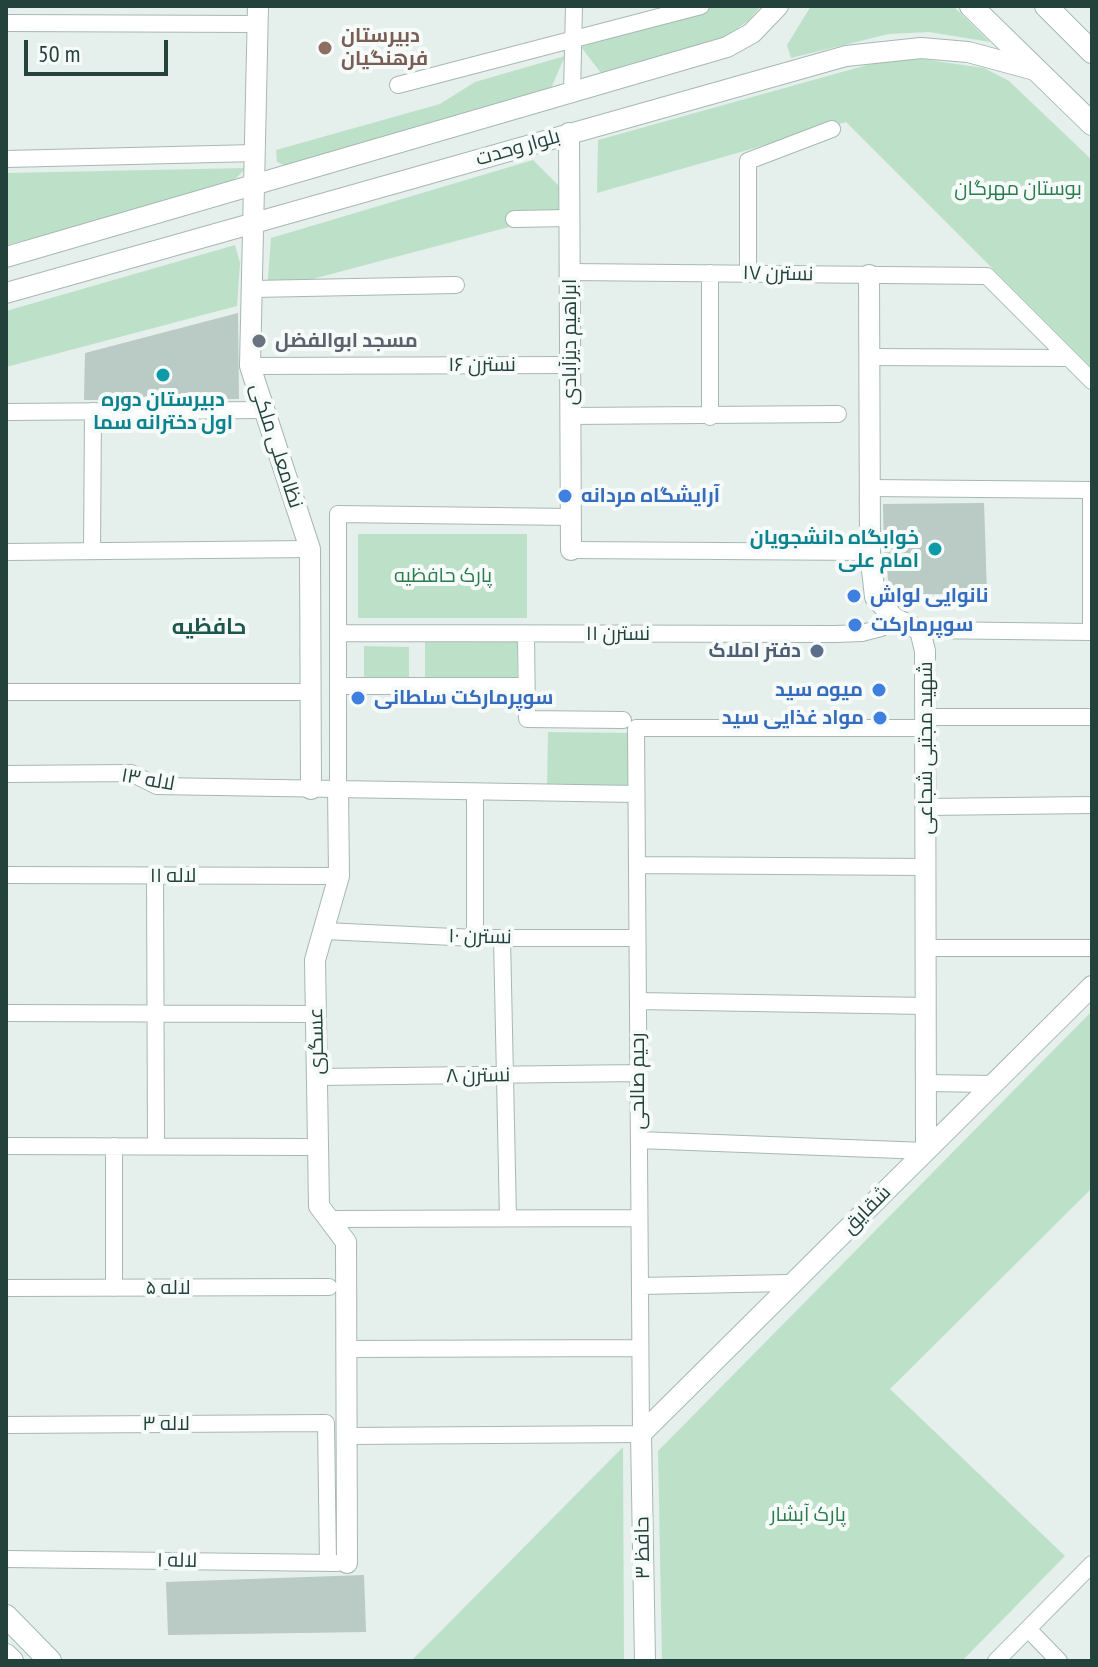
<!DOCTYPE html>
<meta charset="utf-8">
<style>
body{margin:0}
#map{position:relative;width:1098px;height:1667px;overflow:hidden;background:#e5efeb;font-family:"PT Sans Narrow",sans-serif}
canvas{display:block}
.frame{position:absolute;inset:0;border:8px solid #23423b;pointer-events:none}
.scale{position:absolute;left:24px;top:40px;width:144px;height:36px;box-sizing:border-box;border:4px solid #23423b;border-top:0;padding-left:10px;font-size:24px;line-height:28px;white-space:nowrap;color:#23423b;-webkit-text-stroke:6px #f6fbf9;paint-order:stroke}
</style>
<div id="map">
<canvas width="1098" height="1667"></canvas>
<div class="frame"></div>
<div class="scale">50 m</div>
</div>
<script>
const g = document.querySelector('canvas').getContext('2d');
g.lineJoin = 'round';
function fill(path, color) {
  g.fillStyle = color;
  g.fill(path, 'evenodd');
}
function shape(rows) {
  const path = new Path2D();
  for (const r of rows) {
    path.moveTo(r[0], r[1]);
    for (let i = 2; i < r.length; i += 2) path.lineTo(r[i], r[i + 1]);
  }
  return path;
}
function strokePath(path, color, width, dash) {
  g.strokeStyle = color;
  g.lineWidth = width;
  g.lineCap = dash ? 'butt' : 'round';
  g.setLineDash(dash || []);
  g.stroke(path);
}
function label(font, color, halo, rows, align = 'center') {
  g.font = font + ' "PT Sans Narrow",Cairo,sans-serif';
  g.lineWidth = 8;
  g.setLineDash([]);
  g.textBaseline = 'middle';
  g.strokeStyle = halo;
  g.fillStyle = color;
  for (const [text, x, y, turn = 0] of rows) {
    g.save();
    g.translate(x, y);
    g.rotate((+turn || 0) * Math.PI / 180);
    g.textAlign = isNaN(turn) ? turn : align;
    if (halo) g.strokeText(text, 0, 0);
    g.fillText(text, 0, 0);
    g.restore();
  }
}
fill(shape([
 [717,6,761,6,748,21,725,37,601,73,581,47],
 [811,6,953,6,990,42,929,32,889,34,791,58,787,45],
 [565,56,549,93,291,168,277,162,276,150,440,104,475,82],
 [922,59,984,68,1009,81,1092,160,1092,368,846,122,597,193,598,140,885,60],
 [533,160,559,186,558,214,267,291,271,238],
 [246,168,226,188,6,245,6,173],
 [235,245,240,263,237,306,6,367,6,311],
 [358,534,527,534,527,618,358,618],
 [425,641,517,641,517,679,425,678],
 [364,646,409,647,409,678,364,677],
 [548,732,632,733,631,788,547,787],
 [1092,1011,1092,1188,890,1389,1065,1556,962,1661,662,1661,658,1451],
 [623,1447,624,1661,411,1661,439,1633]
]), '#bde1c8');
fill(shape([
 [238,313,239,399,84,400,85,353],
 [984,503,987,593,891,595,884,556,883,504],
 [364,1575,366,1632,168,1635,166,1582]
]), '#bacac4');
const minor = shape([
 [6,23,258,24],
 [398,85,701,6],
 [572,94,574,6],
 [6,159,256,153],
 [514,219,569,218],
 [570,272,987,276,1092,381],
 [748,274,748,161,832,129],
 [253,289,456,285],
 [869,357,1069,358],
 [250,366,570,365],
 [6,412,263,410],
 [570,416,838,414],
 [710,417,710,273],
 [870,488,1092,490],
 [571,550,870,552],
 [92,551,93,411],
 [6,552,310,549],
 [920,630,1092,632],
 [1091,632,1091,490],
 [339,633,835,634,862,633,881,628,894,618],
 [526,634,527,719,623,720],
 [338,686,526,686],
 [6,692,311,692],
 [925,717,1092,717],
 [6,774,131,773,157,786,636,794],
 [338,788,338,514,571,517],
 [475,794,475,938],
 [926,807,1092,805],
 [637,865,926,867],
 [6,875,339,876],
 [155,876,156,1146],
 [324,931,475,938,637,938],
 [502,938,508,1218],
 [926,948,1092,948],
 [638,1001,926,1006],
 [6,1013,316,1014],
 [318,1077,639,1073],
 [926,1083,993,1084],
 [639,1140,926,1151],
 [6,1146,306,1147],
 [114,1146,114,1288],
 [330,1219,639,1218],
 [640,1286,789,1283],
 [6,1288,329,1287],
 [346,1349,640,1348],
 [6,1425,326,1423,328,1563],
 [348,1436,641,1434,636,728,925,728],
 [6,1559,337,1563],
 [1028,1629,1059,1661],
 [996,1661,1092,1564]
]);
const tertiary = shape([
 [258,6,250,366,310,549,311,789],
 [569,133,571,550],
 [6,257,727,47,752,33,778,6],
 [869,275,870,552,875,597,894,618,920,630,925,651,926,1151],
 [6,293,846,56,921,48,968,52,1035,70],
 [338,788,339,876,315,960,319,1206,346,1242,347,1563],
 [645,1661,641,1434,1092,986]
]);
const secondary = shape([
 [971,6,1092,124],
 [1046,6,1092,52],
 [6,1616,50,1661],
 [6,1655,12,1661]
]);
strokePath(minor, '#a7b8b3', 18);
strokePath(tertiary, '#a7b8b3', 22);
strokePath(secondary, '#a3bbb3', 24);
strokePath(minor, '#fff', 16);
strokePath(tertiary, '#fff', 20);
strokePath(secondary, '#fff', 22);
for (const [x, y, r, color] of [
 [325,48,8,"#8d6e63"],
 [259,341,8,"#6b7280"],
 [163,375,8,"#0f9aa8"],
 [565,496,8,"#3f7fe0"],
 [935,549,8,"#0f9aa8"],
 [854,596,8,"#3f7fe0"],
 [855,625,8,"#3f7fe0"],
 [817,651,8,"#5c6f8a"],
 [879,690,8,"#3f7fe0"],
 [358,698,8,"#3f7fe0"],
 [880,718,8,"#3f7fe0"]
]) {
  const dot = new Path2D();
  dot.arc(x, y, r, 0, 2 * Math.PI);
  g.fillStyle = color;
  g.fill(dot);
  strokePath(dot, '#f6fbf9', 3);
}
label('bold 20px', '#785e54', '#f6fbf9', [
 ["دبیرستان",341,36],
 ["فرهنگیان",341,59]
], 'left');
label('20px', '#23423b', '#f6fbf9', [
 ["بلوار وحدت",518,148,-16],
 ["نسترن ۱۷",778,274,1],
 ["ابراهیم دیزآبادی",570,342,-90],
 ["نسترن ۱۶",482,365],
 ["نظامعلی ملکی",276,446,72],
 ["نسترن ۱۱",618,634],
 ["شهید مجتبی شجاعی",926,748,-90],
 ["لاله ۱۳",148,780,10],
 ["لاله ۱۱",173,876],
 ["نسترن ۱۰",480,937,1],
 ["عسگری",317,1041,-91],
 ["نسترن ۸",478,1076,-1],
 ["رحیم صالحی",638,1081,-90],
 ["شقایق",867,1210,-45],
 ["لاله ۵",168,1288],
 ["لاله ۳",166,1424],
 ["حافظ ۳",643,1548,-91],
 ["لاله ۱",177,1561,1]
]);
label('20px', '#2a7b4d', '#f6fbf9', [
 ["بوستان مهرگان",1018,189],
 ["پارک حافظیه",443,576],
 ["پارک آبشار",808,1515]
]);
label('bold 20px', '#5b616d', '#f6fbf9', [
 ["مسجد ابوالفضل",275,341]
], 'left');
label('bold 20px', '#0d838f', '#f6fbf9', [
 ["دبیرستان دوره",163,400],
 ["اول دخترانه سما",163,423],
 ["خوابگاه دانشجویان",919,538,"right"],
 ["امام علی",919,561,"right"]
]);
label('bold 20px', '#366cbe', '#f6fbf9', [
 ["آرایشگاه مردانه",581,496],
 ["نانوایی لواش",870,596],
 ["سوپرمارکت",871,625],
 ["میوه سید",863,690,"right"],
 ["سوپرمارکت سلطانی",374,698],
 ["مواد غذایی سید",864,718,"right"]
], 'left');
label('bold 20px', '#4e5e75', '#f6fbf9', [
 ["دفتر املاک",801,651]
], 'right');
label('bold 22px', '#1d564a', '#f6fbf9', [
 ["حافظیه",209,628]
]);
</script>
